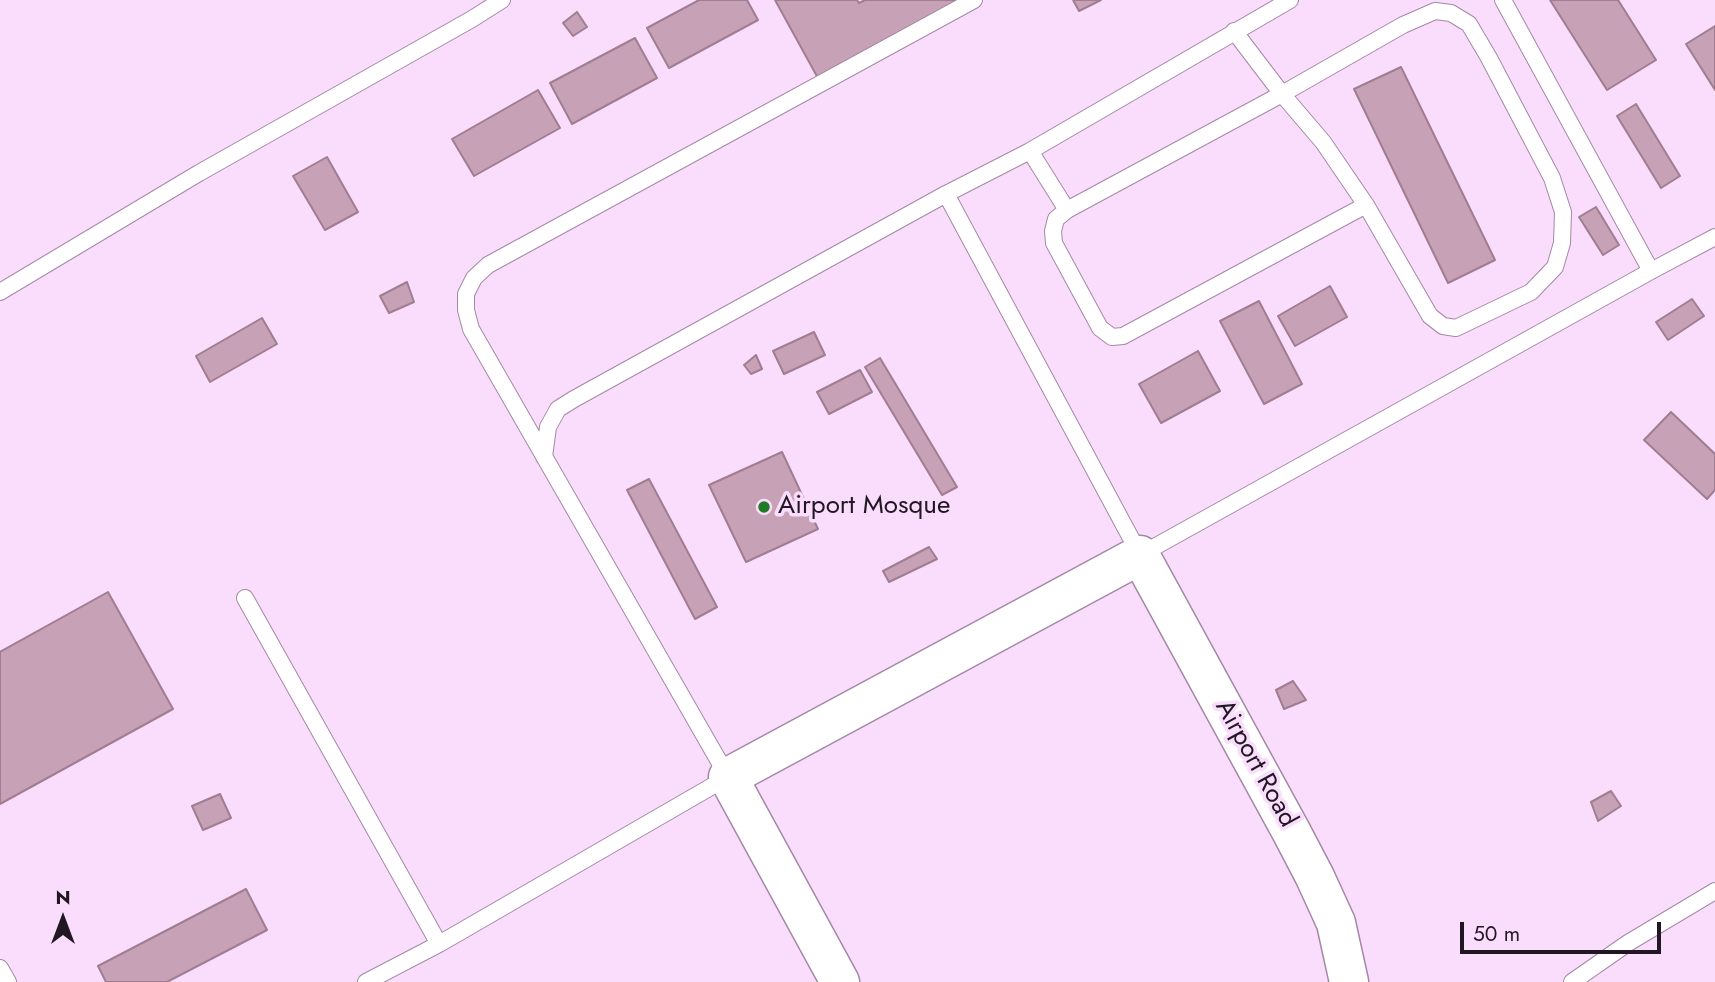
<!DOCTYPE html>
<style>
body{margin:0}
#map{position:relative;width:1715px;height:982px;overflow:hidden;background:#faddfc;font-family:Jost,sans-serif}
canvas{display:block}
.north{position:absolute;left:28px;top:884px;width:70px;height:70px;-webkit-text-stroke:5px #faddfc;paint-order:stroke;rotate:0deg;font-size:19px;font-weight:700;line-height:28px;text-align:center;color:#211722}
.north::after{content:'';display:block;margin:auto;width:24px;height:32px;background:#211722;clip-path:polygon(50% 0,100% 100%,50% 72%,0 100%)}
.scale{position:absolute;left:1460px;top:922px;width:201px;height:32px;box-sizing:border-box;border:4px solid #211722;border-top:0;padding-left:9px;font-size:21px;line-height:24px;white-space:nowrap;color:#211722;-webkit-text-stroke:5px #faddfc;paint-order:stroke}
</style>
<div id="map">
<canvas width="1715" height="982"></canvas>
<div class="north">N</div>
<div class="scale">50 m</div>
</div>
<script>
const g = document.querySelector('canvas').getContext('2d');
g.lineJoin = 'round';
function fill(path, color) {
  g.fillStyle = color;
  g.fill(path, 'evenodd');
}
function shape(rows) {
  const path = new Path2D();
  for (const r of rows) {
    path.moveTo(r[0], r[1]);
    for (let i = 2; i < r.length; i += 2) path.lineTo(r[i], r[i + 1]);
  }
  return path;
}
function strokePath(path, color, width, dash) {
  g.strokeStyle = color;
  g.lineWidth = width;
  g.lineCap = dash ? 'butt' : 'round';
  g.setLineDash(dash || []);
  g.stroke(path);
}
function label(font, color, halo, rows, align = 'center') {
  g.font = font + ' Jost,sans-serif';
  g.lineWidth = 7;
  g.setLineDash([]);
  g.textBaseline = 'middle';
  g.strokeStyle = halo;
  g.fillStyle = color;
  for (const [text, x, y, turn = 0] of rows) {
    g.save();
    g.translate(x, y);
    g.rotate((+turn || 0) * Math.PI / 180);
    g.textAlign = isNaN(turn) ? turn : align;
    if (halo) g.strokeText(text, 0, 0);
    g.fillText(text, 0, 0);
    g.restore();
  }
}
const building = shape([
 [699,0,747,0,758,20,669,68,647,28,699,0],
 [775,0,857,0,859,3,865,0,961,0,819,80,775,0],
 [1073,0,1101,0,1079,11,1073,0],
 [1550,0,1618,0,1656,60,1607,90,1550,0],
 [577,12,587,27,573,36,563,23,577,12],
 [1715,26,1715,90,1686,44,1715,26],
 [635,38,657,78,572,124,550,83,635,38],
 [1401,67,1495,260,1448,283,1354,89,1401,67],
 [538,90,560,128,474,176,452,139,538,90],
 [1636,104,1680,176,1661,188,1617,116,1636,104],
 [327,157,358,212,325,230,293,176,327,157],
 [1596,207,1619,245,1603,255,1579,217,1596,207],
 [407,282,414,302,389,313,380,296,407,282],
 [1330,286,1347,317,1295,346,1278,316,1330,286],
 [1692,299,1704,316,1668,340,1656,322,1692,299],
 [1259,301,1302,384,1264,404,1220,321,1259,301],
 [262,318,277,344,210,382,196,356,262,318],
 [814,332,825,355,784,374,773,351,814,332],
 [1198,351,1220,391,1161,423,1139,384,1198,351],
 [756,355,762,369,751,374,744,365,756,355],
 [880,358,957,487,942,495,865,367,880,358],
 [860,370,872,392,829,414,817,392,860,370],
 [1671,412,1715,454,1715,490,1707,499,1644,440,1671,412],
 [782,452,818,529,746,562,709,485,782,452],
 [649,479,717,607,695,619,627,490,649,479],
 [929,547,937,559,889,582,883,571,929,547],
 [108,592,173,709,0,804,0,652,108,592],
 [1293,681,1306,700,1284,709,1276,690,1293,681],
 [1611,791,1621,806,1598,821,1591,802,1611,791],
 [220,794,231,818,203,830,192,806,220,794],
 [246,889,267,930,167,982,106,982,98,966,246,889]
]);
fill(building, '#c7a1b6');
strokePath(building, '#a17d91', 2);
const lane = shape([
 [1503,0,1651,271],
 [1234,31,1282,94,1323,142,1366,205,1123,336,1112,337,1100,328,1054,243,1053,231,1056,219,1067,210,1282,94,1403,25,1435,11,1451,13,1469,24,1489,58,1552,178,1563,212,1562,243,1555,267,1531,292,1456,328,1443,326,1430,316,1366,205],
 [1030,151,1067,210],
 [946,194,1140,555,1651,271,1715,237],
 [0,292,199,173,472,19,502,0],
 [544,457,548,427,558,409,574,399,946,194,1030,151,1290,0],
 [245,598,439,944],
 [0,968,8,982],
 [366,982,439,944,728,777,471,329,466,310,466,294,474,278,488,265,974,0],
 [1572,982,1628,943,1715,891]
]);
const secondary = shape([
 [840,982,728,777,1140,555,1292,833,1315,877,1336,923,1349,982]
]);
strokePath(lane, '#a389a5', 18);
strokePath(secondary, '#a389a5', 41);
strokePath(lane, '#fff', 16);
strokePath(secondary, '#fff', 38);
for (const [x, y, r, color] of [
 [764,507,7,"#227a28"]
]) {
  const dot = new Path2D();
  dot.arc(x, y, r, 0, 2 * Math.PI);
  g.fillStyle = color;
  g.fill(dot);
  strokePath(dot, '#faddfc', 2.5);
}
label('26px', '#211722', '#faddfc', [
 ["Airport Mosque",778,507]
], 'left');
label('26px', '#211722', '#faddfc', [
 ["Airport Road",1255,764,61]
]);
</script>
